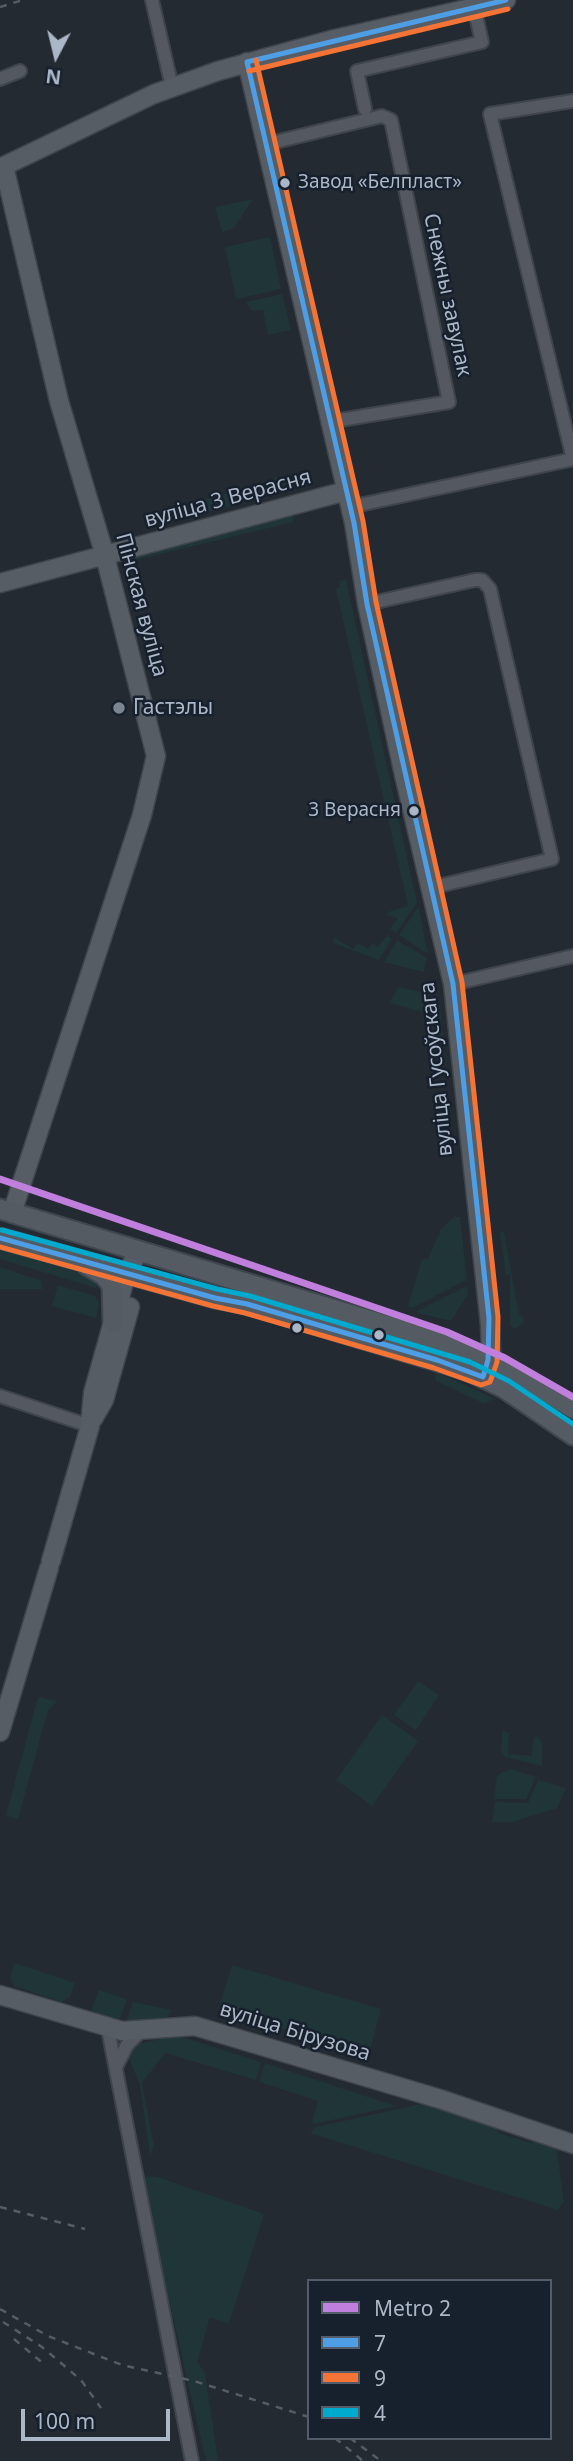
<!DOCTYPE html>
<meta charset="utf-8">
<style>
body{margin:0}
#map{position:relative;width:573px;height:2461px;overflow:hidden;background:#232a32;font-family:"Noto Sans",sans-serif}
canvas{display:block}
.legend{position:absolute;left:307px;top:2279px;width:245px;height:161px;box-sizing:border-box;background:#17202d;border:2px solid #525c6a;margin:0;padding:9px 12px;list-style:none;font-size:21px;color:#abb6c6}
.legend li{display:flex;align-items:center;gap:14px;height:35px}
.legend b{width:35px;border:2px solid #525c6a}
.north{position:absolute;left:21px;top:21px;width:70px;height:70px;-webkit-text-stroke:5px #17202d;paint-order:stroke;rotate:187deg;font-size:19px;font-weight:700;line-height:28px;text-align:center;color:#abb6c6}
.north::after{content:'';display:block;margin:auto;width:24px;height:32px;background:#abb6c6;clip-path:polygon(50% 0,100% 100%,50% 72%,0 100%)}
.scale{position:absolute;left:21px;top:2409px;width:149px;height:32px;box-sizing:border-box;border:4px solid #abb6c6;border-top:0;padding-left:9px;font-size:21px;line-height:24px;white-space:nowrap;color:#abb6c6;-webkit-text-stroke:5px #17202d;paint-order:stroke}
</style>
<div id="map">
<canvas width="573" height="2461"></canvas>
<ul class="legend">
<li><b style="height:9px;background:#c07fdc"></b>Metro 2</li>
<li><b style="height:9px;background:#4d9ee5"></b>7</li>
<li><b style="height:9px;background:#f57335"></b>9</li>
<li><b style="height:9px;background:#00a9ce"></b>4</li>
</ul>
<div class="north">N</div>
<div class="scale">100 m</div>
</div>
<script>
const g = document.querySelector('canvas').getContext('2d');
g.lineJoin = 'round';
function fill(path, color) {
  g.fillStyle = color;
  g.fill(path, 'evenodd');
}
function shape(rows) {
  const path = new Path2D();
  for (const r of rows) {
    path.moveTo(r[0], r[1]);
    for (let i = 2; i < r.length; i += 2) path.lineTo(r[i], r[i + 1]);
  }
  return path;
}
function strokePath(path, color, width, dash) {
  g.strokeStyle = color;
  g.lineWidth = width;
  g.lineCap = dash ? 'butt' : 'round';
  g.setLineDash(dash || []);
  g.stroke(path);
}
function label(font, color, halo, rows, align = 'center') {
  g.font = font + ' "Noto Sans",sans-serif';
  g.lineWidth = 5;
  g.setLineDash([]);
  g.textBaseline = 'middle';
  g.strokeStyle = halo;
  g.fillStyle = color;
  for (const [text, x, y, turn = 0] of rows) {
    g.save();
    g.translate(x, y);
    g.rotate((+turn || 0) * Math.PI / 180);
    g.textAlign = isNaN(turn) ? turn : align;
    if (halo) g.strokeText(text, 0, 0);
    g.fillText(text, 0, 0);
    g.restore();
  }
}
fill(shape([
 [253,199,234,228,222,232,215,207],
 [270,237,281,289,236,299,225,247],
 [282,294,291,330,268,335,263,310,252,311,246,302],
 [290,475,291,480,275,494,162,524,160,518,171,514,170,509,239,490,241,495,276,487,274,478],
 [292,511,294,522,131,561,130,556],
 [346,580,417,903,396,933,390,929,398,918,388,915,388,912,408,906,336,589,340,588,339,581],
 [418,907,419,908,428,954,399,935],
 [387,935,392,939,379,960,333,943,334,937,353,949,358,943,368,949,372,943,378,947],
 [397,940,427,958,424,972,384,962],
 [398,987,423,992,440,1005,445,1060,441,1056,434,1015,390,1003],
 [454,1217,460,1217,467,1280,412,1308,408,1306,422,1259,428,1259,441,1229],
 [504,1232,519,1315,523,1316,524,1323,515,1329,510,1326,510,1275,506,1275,500,1233],
 [0,1247,88,1270,99,1281,96,1288,0,1259],
 [0,1267,42,1281,42,1289,0,1289],
 [58,1285,95,1296,99,1303,96,1318,52,1306],
 [467,1286,468,1294,451,1321,415,1312],
 [435,1373,447,1377,494,1398,485,1404,436,1381],
 [418,1681,439,1695,416,1730,394,1715],
 [38,1697,58,1701,48,1710,18,1819,6,1815],
 [382,1715,418,1741,372,1806,336,1780],
 [503,1730,509,1733,508,1754,532,1756,533,1740,536,1736,539,1738,542,1744,542,1766,505,1757,501,1751],
 [511,1769,536,1777,526,1799,494,1799,497,1775],
 [538,1780,566,1788,557,1808,512,1822,492,1822,495,1802,528,1803],
 [15,1963,75,1983,70,1996,62,2002,14,1986,10,1977],
 [232,1965,381,2009,369,2054,218,2010],
 [99,1990,127,1999,119,2021,91,2011],
 [133,2002,172,2010,167,2018,159,2022,126,2023],
 [176,2035,261,2062,256,2080,165,2053,142,2083,154,2146,150,2156,140,2085,128,2056,139,2044],
 [265,2063,396,2106,314,2124,312,2123,318,2101,259,2082],
 [435,2101,494,2123,498,2133,532,2143,536,2136,556,2145,564,2202,558,2210,310,2133,316,2127],
 [147,2176,158,2177,264,2214,229,2324,210,2317,197,2362,205,2373,218,2461,206,2461,142,2182]
]), '#203538');
const street = shape([
 [152,0,172,87],
 [0,79,20,71],
 [573,101,490,114,573,459],
 [365,109,357,71,482,42,474,7],
 [267,144,382,116,391,120,449,402,328,422],
 [350,507,573,459],
 [367,604,475,580,482,580,490,589,552,859,430,888],
 [453,984,573,956],
 [0,1396,90,1426],
 [108,2029,192,2461],
 [117,2065,127,2045,140,2032]
]);
const secondary = shape([
 [247,62,354,523,367,604,404,775,453,984,490,1324,491,1351,484,1374],
 [4,166,59,401,105,556,156,756,142,815,12,1213],
 [0,168,154,94,218,71,335,39,506,0],
 [0,583,346,491],
 [93,1419,104,1400,130,1307],
 [51,1561,90,1426,93,1393,127,1272,139,1251],
 [0,1732,49,1568],
 [0,1995,122,2031,195,2026,440,2099,573,2144]
]);
const primary = shape([
 [0,1209,442,1342,513,1372,573,1408],
 [0,1238,215,1298,247,1304,467,1370,504,1388,573,1435],
 [87,1265,104,1275,112,1285,113,1322]
]);
strokePath(street, '#40454c', 16);
strokePath(secondary, '#40454c', 21);
strokePath(primary, '#40464f', 23);
strokePath(street, '#535861', 12);
strokePath(secondary, '#575d65', 18);
strokePath(primary, '#555b63', 19);
strokePath(shape([
 [0,7,23,0],
 [0,2207,85,2229],
 [0,2309,48,2336,122,2365,194,2381,309,2417],
 [3,2322,42,2347,81,2380,101,2408],
 [14,2339,45,2365],
 [335,2438,363,2461],
 [350,2438,381,2461]
]), '#575c64', 2.5, [7, 7]);
strokePath(shape([
 [247,62,506,0],
 [0,1238,215,1298,247,1304,437,1360,483,1377,488,1360,489,1318,453,984,367,604,354,523,247,62]
]), '#4d9ee5', 5);
strokePath(shape([
 [249,71,508,9],
 [0,1247,213,1306,245,1313,434,1368,481,1385,490,1382,497,1362,498,1317,462,982,376,602,363,521,256,60]
]), '#f57335', 5);
strokePath(shape([
 [2,1230,217,1289,250,1296,470,1362,509,1381,573,1424]
]), '#00a9ce', 5);
strokePath(shape([
 [0,1179,447,1332,505,1358,573,1397]
]), '#c07fdc', 7);
for (const [x, y, r, color] of [
 [285,183,6,"#abb6c6"],
 [119,708,7,"#7b8592"],
 [414,811,6,"#abb6c6"],
 [297,1328,6,"#abb6c6"],
 [379,1335,6,"#abb6c6"]
]) {
  const dot = new Path2D();
  dot.arc(x, y, r, 0, 2 * Math.PI);
  g.fillStyle = color;
  g.fill(dot);
  strokePath(dot, '#17202d', 2.5);
}
label('19px', '#abb6c6', '#17202d', [
 ["Завод «Белпласт»",298,183],
 ["3 Верасня",401,811,"right"]
], 'left');
label('21px', '#abb6c6', '#17202d', [
 ["Снежны завулак",447,295,78],
 ["вуліца 3 Верасня",228,499,-15],
 ["Пінская вуліца",141,605,75],
 ["вуліца Гусоўскага",437,1069,-96],
 ["вуліца Бірузова",295,2032,17]
]);
label('21px', '#abb6c6', '#17202d', [
 ["Гастэлы",133,708]
], 'left');
</script>
